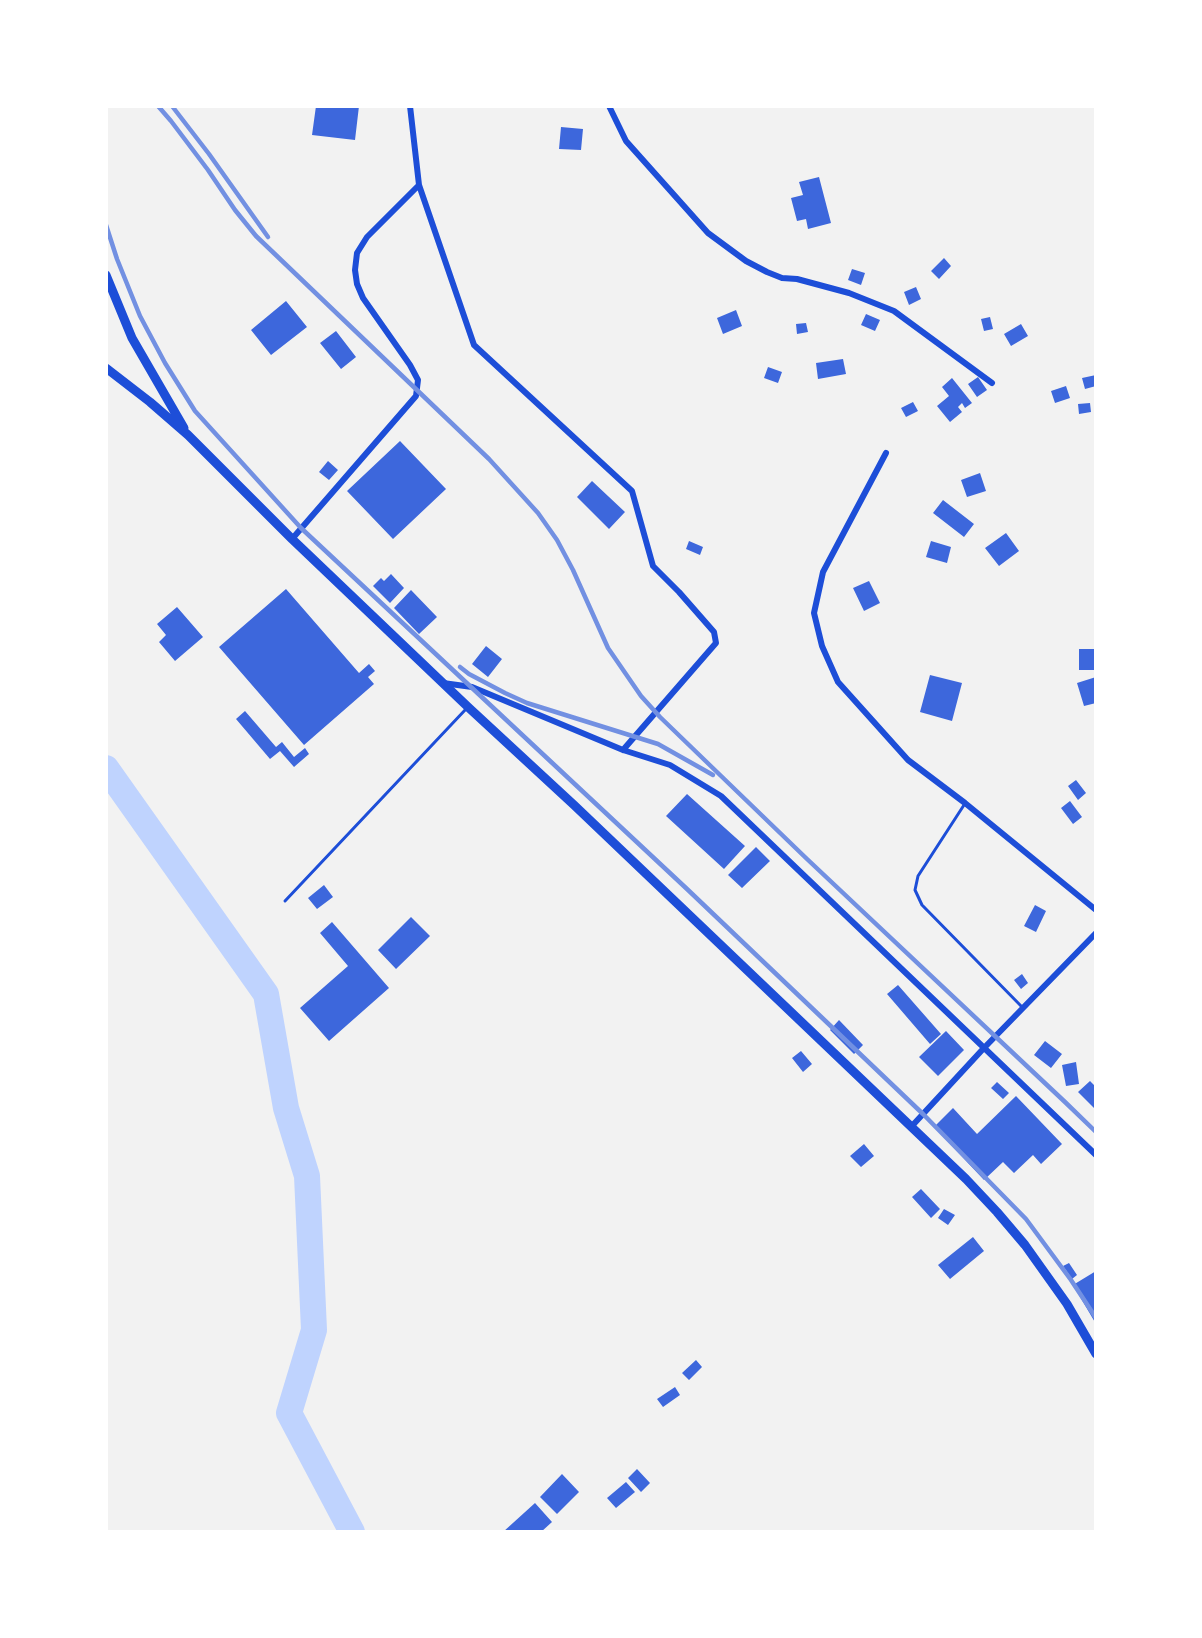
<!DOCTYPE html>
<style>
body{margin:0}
#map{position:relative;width:1202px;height:1638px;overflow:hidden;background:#f2f2f2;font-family:Commissioner,sans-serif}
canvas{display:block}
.frame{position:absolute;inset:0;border:108px solid #fff;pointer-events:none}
</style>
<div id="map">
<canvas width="1202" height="1638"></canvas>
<div class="frame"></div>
</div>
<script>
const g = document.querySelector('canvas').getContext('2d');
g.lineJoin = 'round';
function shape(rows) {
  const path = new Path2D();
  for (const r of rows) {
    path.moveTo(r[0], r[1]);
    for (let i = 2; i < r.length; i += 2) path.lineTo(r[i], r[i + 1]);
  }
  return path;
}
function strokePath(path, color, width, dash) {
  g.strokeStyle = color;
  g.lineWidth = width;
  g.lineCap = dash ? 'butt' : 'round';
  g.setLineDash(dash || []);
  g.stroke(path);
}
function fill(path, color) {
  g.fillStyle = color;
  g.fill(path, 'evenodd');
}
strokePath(shape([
 [106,768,266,994,286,1108,307,1176,314,1330,289,1413,352,1532]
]), '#bfd3fe', 26);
fill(shape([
 [316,106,359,106,355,140,312,135],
 [561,127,583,129,581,150,559,149],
 [819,177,831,223,808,229,806,219,797,221,791,198,803,195,799,182],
 [944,258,951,266,939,279,931,271],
 [852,269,865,273,861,285,848,280],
 [916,287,921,299,909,305,904,292],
 [286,301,307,327,271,355,251,330],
 [736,310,742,326,723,334,717,318],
 [866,314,880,320,875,331,861,325],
 [990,317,993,329,984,331,981,319],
 [806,323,808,332,797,334,796,324],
 [1021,324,1028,336,1011,346,1004,334],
 [336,331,356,357,341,369,320,343],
 [843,359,846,374,818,379,816,363],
 [768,367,782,372,778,383,764,378],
 [1096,375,1096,386,1085,389,1082,378],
 [978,377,987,390,977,397,968,384],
 [952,378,972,403,965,408,962,403,958,407,962,412,950,422,937,406,949,396,942,387],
 [1066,386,1070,398,1055,403,1051,391],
 [913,402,918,411,906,417,901,408],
 [1090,403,1091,412,1079,414,1078,404],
 [400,441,446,489,393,539,347,491],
 [328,461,338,470,329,480,319,472],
 [980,473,986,491,967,497,961,480],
 [592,481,625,512,609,529,577,497],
 [943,500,974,524,964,537,933,513],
 [1006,533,1019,551,999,566,985,548],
 [689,541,703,547,700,555,686,549],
 [931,541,951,547,947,563,926,557],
 [391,574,404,588,390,603,373,586,381,578,384,581],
 [869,581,880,603,864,611,853,588],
 [286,589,359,673,369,664,375,671,368,677,374,684,304,745,219,647],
 [411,590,437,617,419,634,394,608],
 [177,607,203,637,175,661,159,642,166,635,157,624],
 [486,646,502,659,488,677,472,664],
 [1079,649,1095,649,1094,670,1079,670],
 [930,675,962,683,952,721,920,712],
 [1096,677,1096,703,1084,706,1077,683],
 [245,711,276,747,282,742,294,757,305,748,309,754,294,767,280,751,270,759,236,719],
 [1076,780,1086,793,1078,800,1068,786],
 [687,794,745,846,724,869,666,816],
 [1070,801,1082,817,1073,824,1061,808],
 [756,847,770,861,742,888,728,875],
 [324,885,333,897,317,909,308,898],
 [1035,905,1046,911,1036,932,1024,926],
 [411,917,430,936,396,969,378,950],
 [332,922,389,988,329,1041,300,1008,348,966,320,933],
 [1022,974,1028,983,1021,989,1014,980],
 [898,985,941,1034,930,1044,887,994],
 [839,1020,863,1045,854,1054,830,1030],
 [946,1031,964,1050,938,1076,919,1057],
 [1045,1041,1062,1054,1051,1068,1034,1055],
 [801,1051,812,1064,803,1072,792,1058],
 [1076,1062,1079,1084,1066,1086,1062,1065],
 [1090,1081,1096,1087,1096,1107,1094,1108,1078,1092],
 [997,1082,1009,1093,1003,1099,991,1088],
 [1016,1096,1062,1144,1041,1164,1033,1155,1014,1173,1003,1162,984,1180,934,1127,953,1108,977,1134],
 [864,1144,874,1156,861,1167,850,1156],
 [921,1189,940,1209,931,1218,912,1197],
 [944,1209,955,1215,948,1225,938,1218],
 [973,1237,984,1251,950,1279,938,1265],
 [1069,1263,1077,1275,1072,1279,1063,1266],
 [1096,1271,1096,1324,1073,1285],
 [696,1360,702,1367,689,1380,682,1373],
 [675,1387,680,1395,663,1407,657,1399],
 [637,1469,650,1483,641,1492,628,1478],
 [562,1474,579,1492,557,1514,540,1497],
 [626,1482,635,1492,616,1508,607,1498],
 [535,1503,552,1522,541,1532,503,1532]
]), '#3d67dc');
strokePath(shape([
 [964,805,918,876,915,890,922,905,1023,1008],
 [285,901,466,709]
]), '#1d4ed8', 3);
strokePath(shape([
 [609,106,626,141,708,233,746,261,767,272,782,278,797,279,849,293,894,311,992,383],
 [419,185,474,345,632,491,653,566,679,592,714,632,716,643,623,750],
 [886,453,823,572,814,613,822,646,838,682,908,760,965,803,1096,910],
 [292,539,416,396,418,380,410,365,363,298,357,284,355,270,357,253,367,237,419,185,410,106],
 [443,683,472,687,623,750,670,765,721,796,1096,1155],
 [911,1127,983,1049,1096,933]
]), '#1d4ed8', 6);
strokePath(shape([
 [106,275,132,338,184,428],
 [106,368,150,402,188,435,292,539,468,707,574,805,966,1179,997,1212,1025,1245,1067,1304,1096,1354]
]), '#1d4ed8', 9);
strokePath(shape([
 [158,106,171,121,208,170,235,210,256,236,489,459,538,513,557,540,573,570,608,648,641,696,660,717,807,859,1065,1102,1096,1132],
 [172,106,209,154,268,237],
 [106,225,117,259,140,316,165,363,195,411,301,528,687,889,923,1114,1026,1219,1071,1280,1096,1318],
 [460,667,469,674,505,693,527,703,658,744,713,775]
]), '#7290e2', 4.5);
</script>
